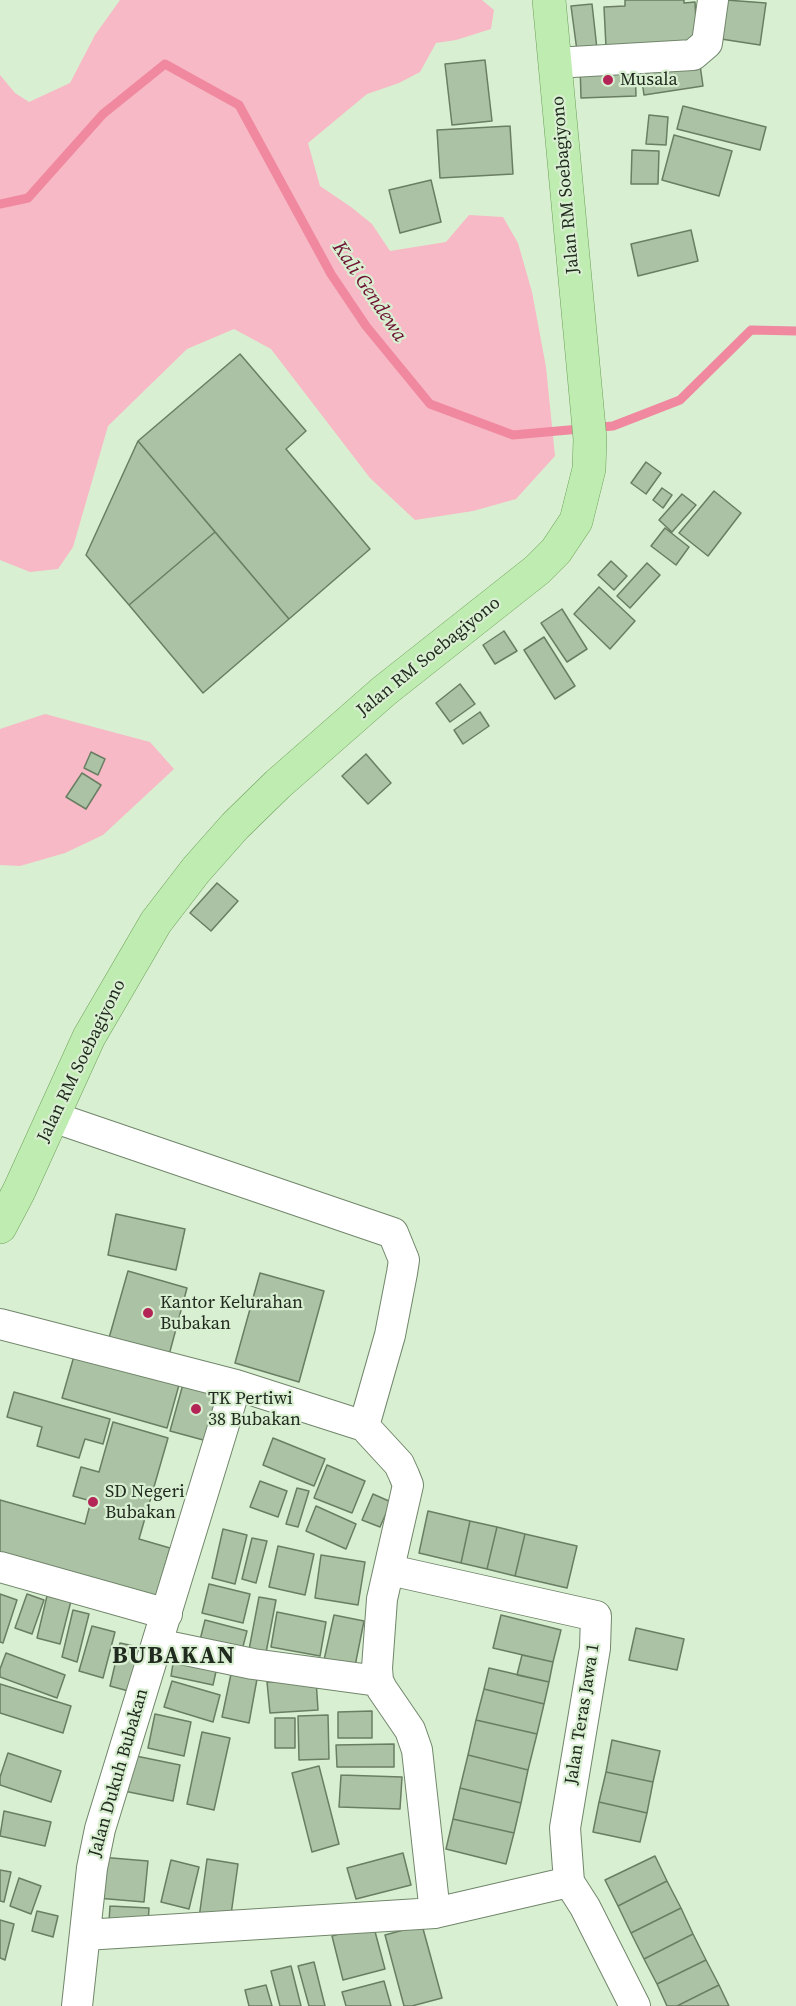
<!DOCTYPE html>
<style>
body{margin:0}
canvas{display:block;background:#d9efd1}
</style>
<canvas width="796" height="2006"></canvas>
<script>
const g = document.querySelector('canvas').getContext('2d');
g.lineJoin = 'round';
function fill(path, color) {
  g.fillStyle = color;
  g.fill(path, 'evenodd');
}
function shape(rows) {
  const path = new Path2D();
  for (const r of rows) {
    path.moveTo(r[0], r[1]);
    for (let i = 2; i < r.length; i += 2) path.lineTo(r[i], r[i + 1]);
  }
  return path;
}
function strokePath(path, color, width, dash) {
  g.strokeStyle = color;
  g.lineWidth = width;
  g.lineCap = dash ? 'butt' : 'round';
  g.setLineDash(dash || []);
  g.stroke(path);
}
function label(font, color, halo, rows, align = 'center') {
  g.font = font + ' "Source Serif 4",serif';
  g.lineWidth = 4.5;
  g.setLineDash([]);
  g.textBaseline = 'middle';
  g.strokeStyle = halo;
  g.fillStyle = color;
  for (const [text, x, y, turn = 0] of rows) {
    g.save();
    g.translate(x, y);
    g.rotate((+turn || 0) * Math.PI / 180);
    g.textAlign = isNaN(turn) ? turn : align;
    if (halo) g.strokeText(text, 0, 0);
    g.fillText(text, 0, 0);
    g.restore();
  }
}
fill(shape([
 [120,0,482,0,494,10,491,29,456,40,436,43,420,72,399,83,367,94,308,143,320,186,351,207,372,224,390,251,446,242,469,215,503,217,518,243,532,292,546,367,555,456,516,499,473,511,415,520,370,478,271,349,234,329,187,349,108,426,73,547,58,569,30,572,0,560,0,75,15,93,29,102,70,83,95,35],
 [45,714,150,742,174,769,103,835,65,853,20,866,0,865,0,729]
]), '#f7b9c5');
strokePath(shape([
 [0,204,28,198,103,114,165,64,239,105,331,274,366,326,430,404,513,435,613,426,680,400,751,330,796,331]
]), '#f088a0', 9);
const building = shape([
 [625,0,684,0,684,3,695,2,697,42,606,47,604,7,625,6,625,0],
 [726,0,766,3,760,45,721,39,726,0],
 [592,4,597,49,577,51,571,6,592,4],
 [699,58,703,86,644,95,640,67,699,58],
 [485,60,492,121,452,125,445,64,485,60],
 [635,62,636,96,581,98,580,64,635,62],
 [683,106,766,127,760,150,677,129,683,106],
 [649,115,668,117,666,145,646,144,649,115],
 [510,126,513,174,440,178,437,130,510,126],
 [674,135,732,151,719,196,662,180,674,135],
 [632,150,659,151,658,184,631,184,632,150],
 [431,180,441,222,400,233,389,190,431,180],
 [691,230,698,261,638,276,631,244,691,230],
 [240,354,306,431,286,449,370,549,289,619,138,441,240,354],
 [138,441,215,532,129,605,86,555,138,441],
 [646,462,661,473,646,494,631,483,646,462],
 [662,488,672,495,663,508,653,500,662,488],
 [714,491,741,513,708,556,679,533,714,491],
 [682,494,696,505,672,532,659,520,682,494],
 [665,528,689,547,676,565,651,546,665,528],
 [215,532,289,619,203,693,129,605,215,532],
 [611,561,627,576,614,590,598,575,611,561],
 [647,563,660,575,630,608,617,596,647,563],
 [599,587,635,621,610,649,574,614,599,587],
 [562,609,587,649,567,662,541,623,562,609],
 [504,631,517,651,495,664,483,645,504,631],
 [544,637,575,686,555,699,524,650,544,637],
 [460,684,475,704,450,722,436,703,460,684],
 [480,712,489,726,463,744,454,730,480,712],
 [91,752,105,759,98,775,84,768,91,752],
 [366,754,391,783,368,804,342,776,366,754],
 [82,773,101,785,86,809,66,797,82,773],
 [217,883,238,901,211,931,190,913,217,883],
 [116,1214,185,1229,176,1270,108,1255,116,1214],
 [128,1271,187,1288,169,1355,109,1338,128,1271],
 [260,1273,324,1291,299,1382,235,1363,260,1273],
 [74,1356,179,1385,167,1428,62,1398,74,1356],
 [185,1377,223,1388,207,1441,170,1431,185,1377],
 [14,1392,110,1419,103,1444,85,1439,79,1458,37,1446,42,1427,7,1417,14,1392],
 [113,1422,168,1438,139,1539,170,1548,155,1601,0,1557,0,1500,85,1524,91,1501,73,1496,81,1467,99,1472,113,1422],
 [273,1438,325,1459,314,1486,263,1465,273,1438],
 [327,1465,365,1481,352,1513,314,1498,327,1465],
 [260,1481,287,1491,278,1517,250,1507,260,1481],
 [297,1488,309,1491,298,1527,286,1524,297,1488],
 [373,1494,391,1502,380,1527,362,1520,373,1494],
 [316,1506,356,1524,346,1549,306,1531,316,1506],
 [428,1511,470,1521,461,1563,419,1553,428,1511],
 [470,1521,497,1527,487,1569,461,1563,470,1521],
 [497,1527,525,1534,515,1576,487,1569,497,1527],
 [223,1529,247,1535,235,1584,212,1578,223,1529],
 [525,1534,577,1546,567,1588,515,1576,525,1534],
 [252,1538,267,1541,256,1583,242,1579,252,1538],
 [278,1546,314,1554,305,1595,269,1587,278,1546],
 [321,1555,365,1562,358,1605,315,1598,321,1555],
 [209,1584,250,1594,243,1623,202,1613,209,1584],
 [0,1594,17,1600,3,1643,0,1642,0,1594],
 [27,1594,44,1600,32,1634,15,1628,27,1594],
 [47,1596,71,1601,60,1644,37,1638,47,1596],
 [259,1597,276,1600,265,1658,248,1655,259,1597],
 [73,1610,89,1614,77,1662,62,1657,73,1610],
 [277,1612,326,1622,320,1656,271,1647,277,1612],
 [334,1615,364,1621,355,1666,324,1660,334,1615],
 [501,1615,561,1630,553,1662,493,1648,501,1615],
 [205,1620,247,1631,240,1658,198,1648,205,1620],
 [92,1626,115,1632,103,1678,79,1671,92,1626],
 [636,1628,684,1639,677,1670,629,1660,636,1628],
 [120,1643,143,1648,132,1692,110,1686,120,1643],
 [6,1653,65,1675,57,1698,0,1677,0,1669,6,1653],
 [522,1655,553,1662,549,1682,517,1675,522,1655],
 [174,1657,217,1667,213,1685,171,1676,174,1657],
 [489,1668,549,1682,544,1704,484,1689,489,1668],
 [231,1674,257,1679,249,1723,222,1717,231,1674],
 [316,1679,318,1710,270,1713,267,1682,316,1679],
 [172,1681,220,1695,213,1722,164,1707,172,1681],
 [0,1684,71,1706,63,1733,0,1713,0,1684],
 [484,1689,544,1704,537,1734,476,1720,484,1689],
 [372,1711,372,1738,338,1738,338,1712,372,1711],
 [155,1714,191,1722,184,1756,148,1748,155,1714],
 [328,1715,329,1759,299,1760,298,1716,328,1715],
 [275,1718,295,1718,295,1748,275,1748,275,1718],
 [476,1720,537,1734,528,1770,468,1755,476,1720],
 [202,1732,230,1738,214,1810,187,1804,202,1732],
 [612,1740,660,1751,653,1782,606,1772,612,1740],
 [394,1744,394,1767,337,1767,336,1745,394,1744],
 [8,1753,61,1771,51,1802,0,1785,0,1777,8,1753],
 [131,1755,180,1765,173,1801,124,1791,131,1755],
 [468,1755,528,1770,521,1803,460,1788,468,1755],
 [319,1766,339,1844,312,1852,292,1773,319,1766],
 [606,1772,653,1782,647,1813,599,1802,606,1772],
 [341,1775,402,1777,400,1809,339,1807,341,1775],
 [460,1788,521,1803,514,1833,453,1819,460,1788],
 [599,1802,647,1813,640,1842,593,1832,599,1802],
 [4,1811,51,1822,45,1846,0,1836,4,1811],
 [453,1819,514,1833,506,1864,446,1849,453,1819],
 [403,1853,411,1885,356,1899,347,1868,403,1853],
 [655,1856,667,1881,618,1906,605,1880,655,1856],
 [100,1857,148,1861,144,1902,97,1898,100,1857],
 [207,1859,238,1864,230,1922,199,1918,207,1859],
 [171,1860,199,1867,189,1909,161,1902,171,1860],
 [0,1870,11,1872,4,1902,0,1901,0,1870],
 [19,1878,41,1886,31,1914,10,1906,19,1878],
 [667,1881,681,1908,631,1933,618,1906,667,1881],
 [110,1906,149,1908,148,1924,109,1922,110,1906],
 [681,1908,693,1934,644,1959,631,1933,681,1908],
 [37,1911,58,1916,53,1937,32,1931,37,1911],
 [0,1920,14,1924,5,1960,0,1958,0,1920],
 [373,1924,385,1969,343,1980,332,1936,373,1924],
 [422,1925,442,1998,412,2006,404,2006,385,1935,422,1925],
 [693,1934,706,1960,657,1984,644,1959,693,1934],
 [706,1960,719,1985,677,2006,667,2006,657,1984,706,1960],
 [314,1962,325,2006,309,2006,298,1966,314,1962],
 [291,1966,301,2006,280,2006,271,1971,291,1966],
 [384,1981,391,2006,346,2006,342,1992,384,1981],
 [266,1985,272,2006,249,2006,245,1990,266,1985],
 [719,1985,729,2006,677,2006,719,1985]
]);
fill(building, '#acc2a5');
strokePath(building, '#6a7e63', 1.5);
const street = shape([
 [555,63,693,55,707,43,713,0],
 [53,1117,393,1233,404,1260,402,1273,390,1335,364,1426],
 [0,1324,236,1385,100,1829,92,1868,77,2006],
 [236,1385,364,1426,399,1464,404,1475,408,1485,382,1599,377,1668,378,1681,382,1689,410,1730,417,1750,435,1913,569,1882],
 [0,1567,167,1614],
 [390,1570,596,1616,595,1648,565,1828,569,1882,585,1907,635,2006],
 [157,1644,253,1664,378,1681],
 [85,1935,435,1913]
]);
const primary = shape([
 [0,1227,19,1191,89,1037,156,922,196,870,235,826,278,784,384,691,537,570,556,551,576,521,589,469,590,439,549,0]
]);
strokePath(street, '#71866b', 32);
strokePath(primary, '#6ca05b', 34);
strokePath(street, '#fff', 30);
strokePath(primary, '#bfecb0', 33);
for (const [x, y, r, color] of [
 [608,80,6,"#b42557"],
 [148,1313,6,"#b42557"],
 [196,1409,6,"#b42557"],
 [93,1502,6,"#b42557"]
]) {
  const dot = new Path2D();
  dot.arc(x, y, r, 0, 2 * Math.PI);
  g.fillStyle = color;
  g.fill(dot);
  strokePath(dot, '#d9efd1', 2);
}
label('18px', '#212a1f', '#d9efd1', [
 ["Musala",620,80],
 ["Kantor Kelurahan",160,1303],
 ["Bubakan",160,1324],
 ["TK Pertiwi",208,1399],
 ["38 Bubakan",208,1420],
 ["SD Negeri",105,1492],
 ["Bubakan",105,1513]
], 'left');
label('18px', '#212a1f', '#d9efd1', [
 ["Jalan RM Soebagiyono",566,185,-95],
 ["Jalan RM Soebagiyono",429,657,-39],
 ["Jalan RM Soebagiyono",82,1061,-64],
 ["Jalan Teras Jawa 1",583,1714,-81],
 ["Jalan Dukuh Bubakan",119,1773,-74]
]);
label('italic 20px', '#6c0f31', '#d9efd1', [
 ["Kali Gendewa",369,292,56]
]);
g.letterSpacing = '1.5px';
label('bold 24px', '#212a1f', '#d9efd1', [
 ["BUBAKAN",174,1657]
]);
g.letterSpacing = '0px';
</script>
